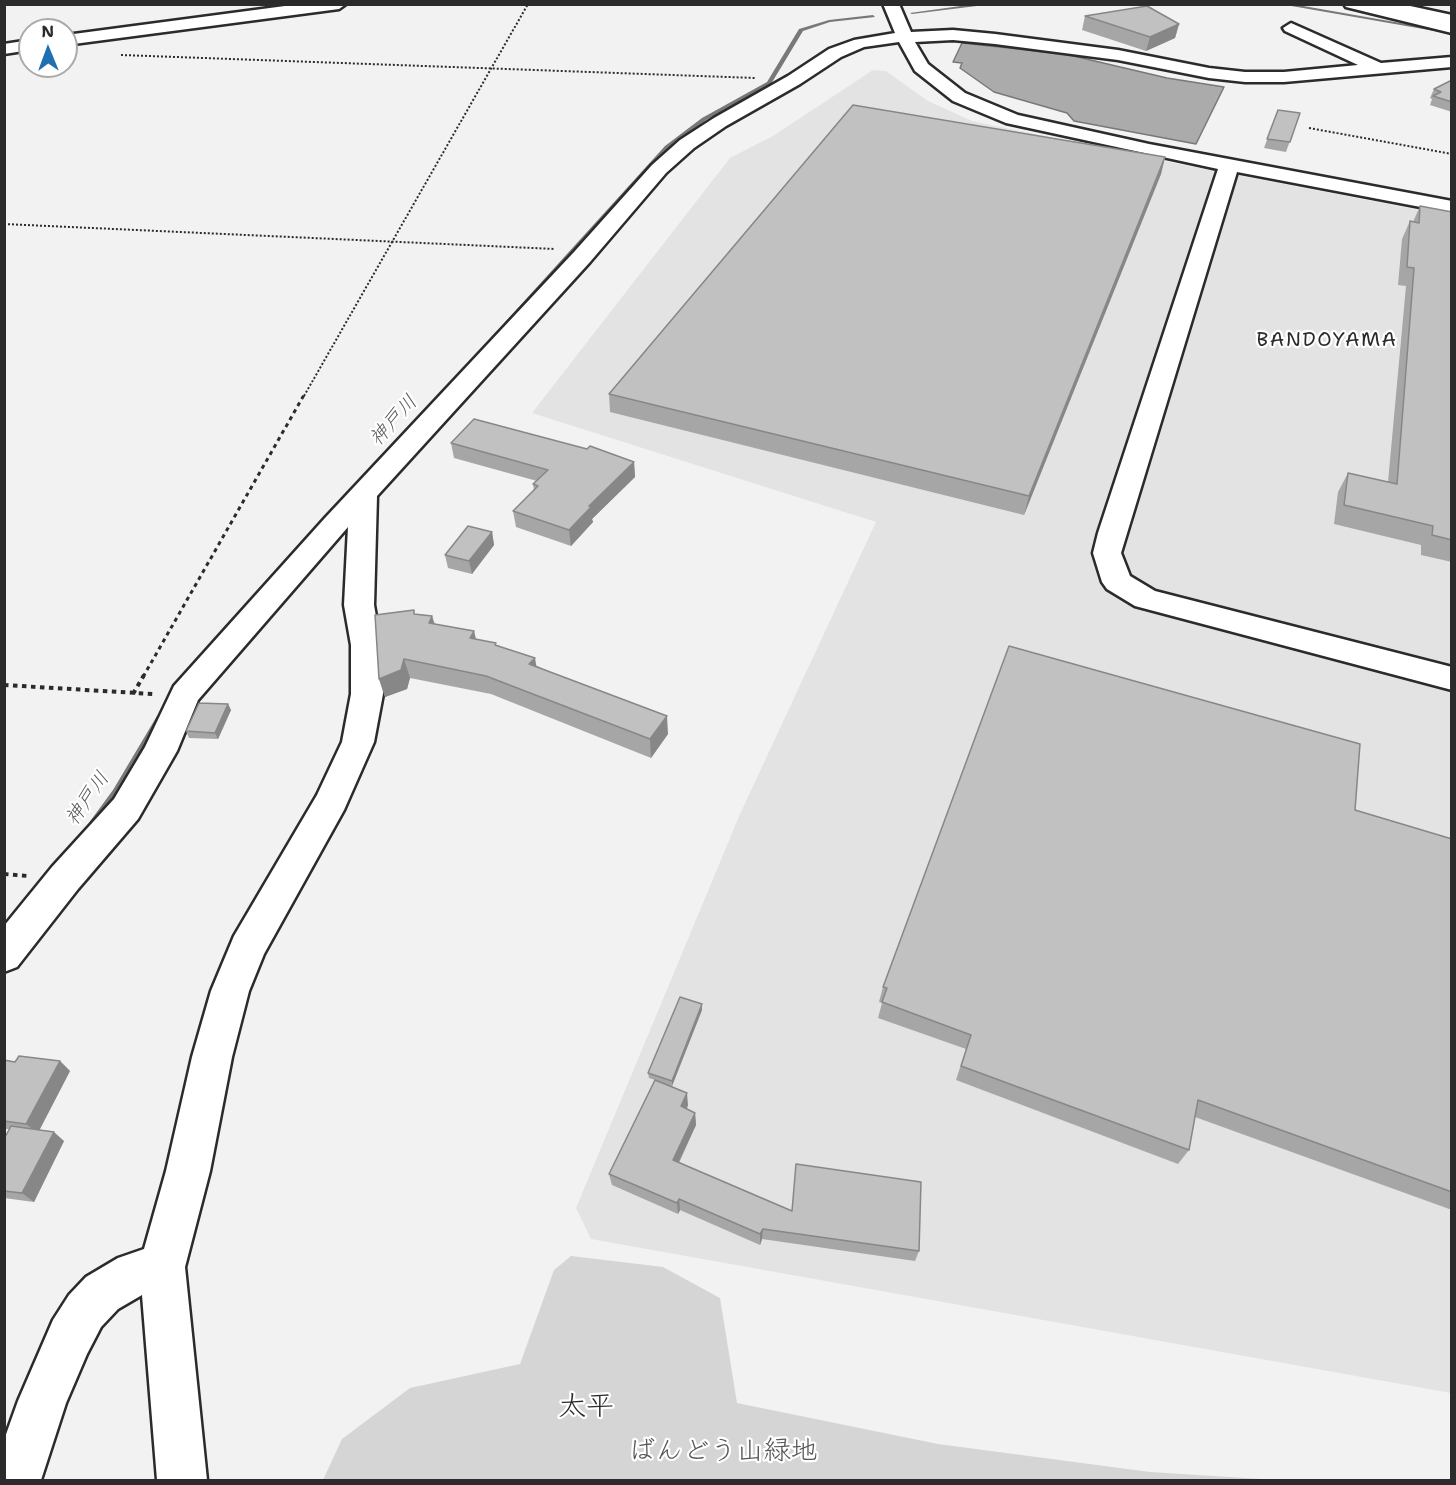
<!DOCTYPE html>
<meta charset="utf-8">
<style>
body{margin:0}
#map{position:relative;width:1456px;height:1485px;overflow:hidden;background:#f2f2f2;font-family:"Shantell Sans",sans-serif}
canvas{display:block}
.frame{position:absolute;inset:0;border:6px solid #2b2b2b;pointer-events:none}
.north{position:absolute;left:18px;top:18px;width:60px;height:60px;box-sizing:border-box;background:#fff;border:2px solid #aaa;border-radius:50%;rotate:359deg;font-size:16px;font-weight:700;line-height:24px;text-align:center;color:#2b2b2b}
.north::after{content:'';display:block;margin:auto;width:21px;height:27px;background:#1f6fb2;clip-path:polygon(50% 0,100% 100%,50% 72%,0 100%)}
</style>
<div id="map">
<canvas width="1456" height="1485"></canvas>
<div class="frame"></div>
<div class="north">N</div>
</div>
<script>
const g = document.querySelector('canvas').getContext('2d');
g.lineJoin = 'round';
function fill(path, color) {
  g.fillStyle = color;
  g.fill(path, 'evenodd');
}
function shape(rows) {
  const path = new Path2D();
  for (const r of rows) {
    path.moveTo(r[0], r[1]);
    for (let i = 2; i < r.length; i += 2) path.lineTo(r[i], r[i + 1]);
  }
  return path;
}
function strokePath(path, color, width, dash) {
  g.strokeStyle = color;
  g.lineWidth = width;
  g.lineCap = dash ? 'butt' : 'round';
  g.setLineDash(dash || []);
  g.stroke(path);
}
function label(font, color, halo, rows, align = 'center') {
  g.font = font + ' "Shantell Sans","Klee One",sans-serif';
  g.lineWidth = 4.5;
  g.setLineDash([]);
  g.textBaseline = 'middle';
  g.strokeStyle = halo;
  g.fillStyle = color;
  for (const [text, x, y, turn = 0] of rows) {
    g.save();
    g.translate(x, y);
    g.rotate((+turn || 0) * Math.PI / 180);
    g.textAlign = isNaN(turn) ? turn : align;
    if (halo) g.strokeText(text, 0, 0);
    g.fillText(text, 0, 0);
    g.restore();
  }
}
fill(shape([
 [873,70,886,71,928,101,972,121,1189,166,1451,216,1451,1393,591,1239,576,1208,740,814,876,522,532,413,730,158,773,136]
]), '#e3e3e3');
fill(shape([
 [571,1256,663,1267,720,1298,737,1403,938,1444,1150,1472,1277,1480,323,1480,342,1439,410,1388,520,1364,554,1270]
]), '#d5d5d5');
const water = shape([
 [962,43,1065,54,1167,78,1224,87,1196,144,1074,121,1067,113,994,92,960,68,962,63,953,62,962,43]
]);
fill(water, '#ababab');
strokePath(water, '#787878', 1.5);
fill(shape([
 [975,4,993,4,912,14,910,13,975,4],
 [1292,4,1452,32,1452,34,1280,4,1292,4],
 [873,15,875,17,830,22,803,31,771,84,706,120,669,148,471,366,467,366,467,364,665,146,702,118,767,82,799,29,829,20,873,15],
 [160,715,164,718,119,796,97,826,94,827,91,826,89,823,91,820,113,790,157,716,160,715]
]), '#787878');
const minor = shape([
 [883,4,899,4,911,32,953,30,995,34,1118,50,1209,68,1245,72,1284,72,1358,65,1285,31,1283,28,1291,23,1381,63,1452,57,1452,67,1284,82,1245,82,1209,78,1118,60,995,44,953,40,915,42,928,64,965,93,1018,115,1149,144,1452,201,1452,213,1237,172,1121,553,1130,576,1155,591,1452,667,1452,690,1135,606,1107,589,1102,582,1093,553,1098,533,1218,169,1006,123,953,101,915,71,899,42,864,47,841,57,800,84,726,126,694,148,666,173,590,262,377,496,374,605,381,645,383,694,374,742,344,810,264,954,249,991,232,1057,210,1171,185,1267,207,1480,157,1480,142,1295,118,1309,101,1327,87,1354,66,1403,41,1480,4,1480,4,1440,18,1401,53,1320,69,1295,86,1277,118,1258,144,1249,166,1171,192,1057,211,991,234,936,317,795,342,742,351,694,351,645,344,605,348,527,198,700,177,751,138,819,78,889,17,967,4,972,4,926,52,867,114,799,145,747,174,686,325,518,574,252,652,165,680,140,714,118,788,76,829,49,854,40,895,33,883,4],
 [1344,4,1373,4,1452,23,1452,33,1346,7,1344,4]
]);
const major = shape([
 [300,4,346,4,339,9,66,45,66,35,300,4],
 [1370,4,1401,4,1452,15,1452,25,1377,9,1370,4],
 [30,40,30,50,4,54,4,44,30,40]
]);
strokePath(minor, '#2b2b2b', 5);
strokePath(major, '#2b2b2b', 5);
strokePath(shape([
 [121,55,755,78],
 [1309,128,1452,154],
 [4,224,555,249],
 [304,396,528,4]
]), '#2b2b2b', 2, [2, 2]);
strokePath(shape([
 [143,677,304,395]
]), '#2b2b2b', 3, [4, 4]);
strokePath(shape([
 [4,685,153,694],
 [133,694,144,675],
 [4,874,28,876]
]), '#2b2b2b', 4, [4.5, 4.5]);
fill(minor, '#fff');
fill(major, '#fff');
fill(shape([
 [1085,16,1179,24,1175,38,1146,51,1082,30],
 [1452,80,1452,112,1430,105,1432,99,1430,98,1434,89],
 [1278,110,1300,113,1286,152,1264,148],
 [1165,157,1161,174,1024,515,610,412,609,394],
 [1420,206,1452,212,1452,562,1421,555,1421,545,1334,524,1338,492,1348,473,1388,482,1406,286,1398,285,1402,239,1410,221,1413,222],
 [451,443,634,462,635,477,592,519,593,522,571,546,516,527,513,511,534,490,533,484,537,481,454,458],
 [492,532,494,545,472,574,448,568,445,555],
 [416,614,432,616,435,624,474,631,476,639,497,645,668,734,651,758,491,694,410,678,407,689,385,697,379,679],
 [228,704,231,710,218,739,189,738,186,731],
 [1452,839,1452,1210,1195,1117,1189,1150,1178,1164,956,1080,966,1049,878,1018,882,1003,879,1002,883,987],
 [702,1010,672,1086,688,1105,687,1109,695,1113,696,1125,679,1163,791,1211,919,1251,915,1261,762,1239,760,1245,680,1210,678,1214,612,1185,609,1174,655,1080,649,1078,648,1073],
 [4,1060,15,1062,60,1061,70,1071,39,1130,64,1141,34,1202,4,1198,4,1139,10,1129,4,1129]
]), '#a6a6a6');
fill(shape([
 [1179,24,1175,38,1146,51,1150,37],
 [1165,157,1161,174,1024,515,1029,496],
 [634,462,635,477,592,519,593,522,571,546,569,530,589,506],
 [492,532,494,545,472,574,469,561],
 [432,616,437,635,429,623],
 [474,631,478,650,470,638],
 [535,658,538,676,529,664],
 [404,659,410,678,407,689,385,697,379,679],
 [228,704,231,710,218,739,215,733],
 [667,716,668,734,651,758,650,739],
 [702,1004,702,1010,672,1086,672,1081],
 [60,1061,70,1071,38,1133,26,1124],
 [687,1093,688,1105,682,1118,681,1106],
 [695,1113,696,1125,674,1172,673,1160],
 [54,1132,64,1141,34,1202,22,1193],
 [679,1199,680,1210,678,1214,677,1203],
 [763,1229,762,1239,760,1245,760,1234]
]), '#878787');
const building = shape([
 [1147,6,1179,24,1150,37,1085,16,1147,6],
 [1452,80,1452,102,1433,96,1441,92,1434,89,1452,80],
 [853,105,1165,157,1029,496,609,394,853,105],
 [1278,110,1300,113,1290,142,1267,139,1278,110],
 [1420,206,1452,212,1452,540,1432,535,1433,526,1344,505,1348,473,1397,484,1414,268,1407,267,1410,221,1419,223,1420,206],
 [474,419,587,449,590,446,634,462,589,506,591,507,569,530,513,511,538,486,533,484,548,470,451,443,474,419],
 [468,526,492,532,469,561,445,555,468,526],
 [414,610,414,614,432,616,429,623,474,631,470,638,496,643,495,645,535,658,529,664,667,716,650,739,486,676,404,659,401,670,379,679,375,615,414,610],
 [1009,646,1360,744,1355,810,1452,839,1452,1192,1198,1100,1189,1150,961,1066,971,1035,882,1002,887,988,883,987,1009,646],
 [199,703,228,704,215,733,186,731,199,703],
 [680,997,702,1004,672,1081,648,1073,680,997],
 [19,1056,60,1061,26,1124,4,1121,4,1060,15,1062,19,1056],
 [655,1080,687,1093,681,1106,695,1113,673,1160,792,1211,796,1164,921,1182,919,1251,763,1229,760,1234,679,1199,677,1203,609,1174,655,1080],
 [11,1126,54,1132,22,1193,4,1191,4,1139,11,1126]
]);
fill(building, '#c1c1c1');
strokePath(building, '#878787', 1.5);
g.letterSpacing = '1.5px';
label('20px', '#2b2b2b', '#fff', [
 ["BANDOYAMA",1327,341]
]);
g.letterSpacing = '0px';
label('italic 20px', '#585858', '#fff', [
 ["神戸川",394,421,-48],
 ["神戸川",88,799,-55]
]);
label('27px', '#565656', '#fff', [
 ["ばんどう山緑地",723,1452]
]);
label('28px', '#2b2b2b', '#fff', [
 ["太平",586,1408]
]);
</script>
